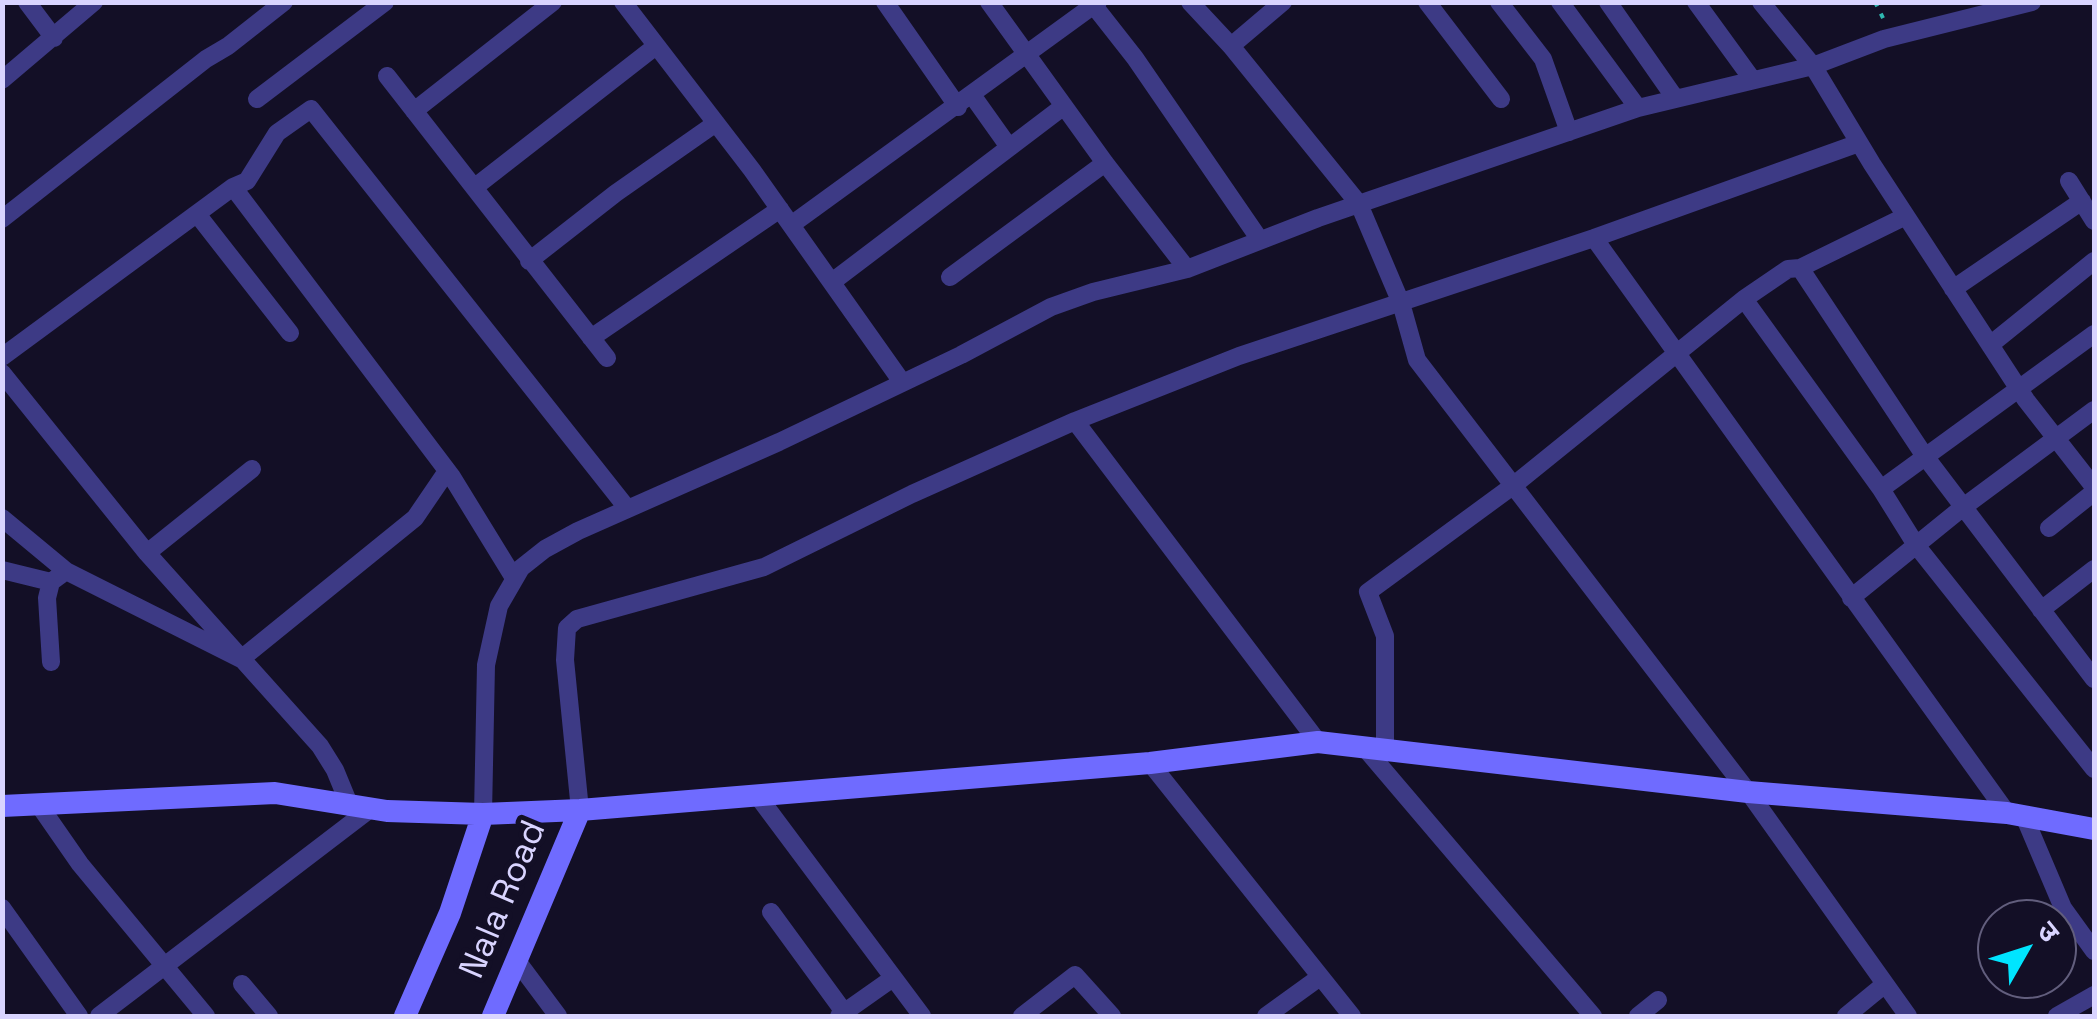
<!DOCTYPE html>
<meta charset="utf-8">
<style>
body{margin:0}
#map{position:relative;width:2097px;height:1019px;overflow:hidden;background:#130f26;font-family:"Space Grotesk","Noto Sans Devanagari",sans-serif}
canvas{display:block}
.frame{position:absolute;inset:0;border:5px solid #d9d4ff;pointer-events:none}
.north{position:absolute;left:1977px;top:899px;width:100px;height:100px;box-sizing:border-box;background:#130f26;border:2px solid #625e7d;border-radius:50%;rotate:51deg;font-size:28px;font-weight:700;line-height:40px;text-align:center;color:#d9d4ff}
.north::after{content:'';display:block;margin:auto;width:35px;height:45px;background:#00e5ff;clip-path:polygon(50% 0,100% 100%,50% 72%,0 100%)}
</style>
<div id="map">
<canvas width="2097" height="1019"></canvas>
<div class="frame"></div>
<div class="north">उ</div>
</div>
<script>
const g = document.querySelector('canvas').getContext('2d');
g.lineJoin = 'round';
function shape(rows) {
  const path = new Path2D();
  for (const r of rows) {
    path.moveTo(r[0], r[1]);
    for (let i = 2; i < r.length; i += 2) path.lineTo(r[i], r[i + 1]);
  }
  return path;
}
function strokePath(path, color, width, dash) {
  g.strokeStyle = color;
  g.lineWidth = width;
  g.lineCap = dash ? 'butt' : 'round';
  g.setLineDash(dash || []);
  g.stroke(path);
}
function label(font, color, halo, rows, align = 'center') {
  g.font = font + ' "Space Grotesk",sans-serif';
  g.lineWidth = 10;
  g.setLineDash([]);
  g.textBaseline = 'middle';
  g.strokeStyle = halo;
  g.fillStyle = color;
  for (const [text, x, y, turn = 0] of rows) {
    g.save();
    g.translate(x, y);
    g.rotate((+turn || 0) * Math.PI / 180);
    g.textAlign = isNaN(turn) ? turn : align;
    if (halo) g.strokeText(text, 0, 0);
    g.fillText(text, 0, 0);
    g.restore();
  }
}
strokePath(shape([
 [1875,2,1884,20]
]), '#2fb8b0', 4, [5, 8]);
strokePath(shape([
 [27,2,54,38],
 [623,2,752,170,902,382],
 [885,2,958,107],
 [989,2,1105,163,1187,269],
 [1091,2,1135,58,1260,240],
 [1190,2,1231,46,1359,204,1401,303,1417,360,1752,797,1908,1016],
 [1427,2,1501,99],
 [1499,2,1543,59,1569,132],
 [1560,2,1638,108],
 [1608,2,1675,98],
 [1696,2,1752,79],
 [1761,2,1813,66,1872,164,2026,400,2094,487],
 [1231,46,1283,2],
 [387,76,607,358],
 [2,80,94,2],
 [972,95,1009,147],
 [257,99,385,2],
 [414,111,553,2],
 [2069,181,2094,221],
 [233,187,452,477,514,578],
 [475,187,656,46],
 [197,214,290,333],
 [2,219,206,59,228,46,284,2],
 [791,225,1098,2],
 [1594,238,2007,813],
 [529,261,616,193,716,123],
 [1800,268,1924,455,2094,679],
 [950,277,1105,163],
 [832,282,1064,106],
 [1953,289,2082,201],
 [1744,299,1881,489,1916,545,2094,769],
 [591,338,780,209],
 [1990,345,2094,261],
 [2,357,233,187,247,181,277,133,311,109,627,508],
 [2,373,147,553,320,746,335,770,349,804],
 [1075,421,1318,742],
 [1881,489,2094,334],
 [2,518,66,571],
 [2049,528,2094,492],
 [147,553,252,469],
 [2,570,51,582],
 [1851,598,1962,508,2094,410],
 [2041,610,2094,569],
 [51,662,47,598,51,582,66,571,241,659,415,518,447,471],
 [1364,747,1593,1016],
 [1385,750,1385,636,1368,592,1514,485,1744,299,1788,269,1800,268,1906,216],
 [1150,763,1352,1016],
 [757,795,922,1016],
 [39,805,80,864,206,1016],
 [580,810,565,660,567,628,577,619,764,567,912,494,1075,421,1239,356,1594,238,1859,143],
 [483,814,486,665,499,606,521,568,545,549,578,531,779,442,961,355,1051,307,1093,292,1187,269,1318,218,1638,108,1813,66,1884,39,2032,2],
 [2024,816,2063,908,2094,951],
 [2,908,79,1016],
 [771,912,847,1016],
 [517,961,558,1016],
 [242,984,269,1016],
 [99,1016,370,809],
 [839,1016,893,978],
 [1022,1016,1075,975,1112,1016],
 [1266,1016,1320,977],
 [1638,1016,1658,1000],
 [1846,1016,1885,984],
 [2057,1016,2094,995]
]), '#3d3a85', 18);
strokePath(shape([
 [2,806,275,793,387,811,483,814,580,810,1150,763,1318,742,1748,792,2007,813,2094,829],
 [405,1016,450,913,483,814],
 [493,1016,580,810]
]), '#6f6bff', 22);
label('35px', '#d9d4ff', '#130f26', [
 ["Nala Road",504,900,-67]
]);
</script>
